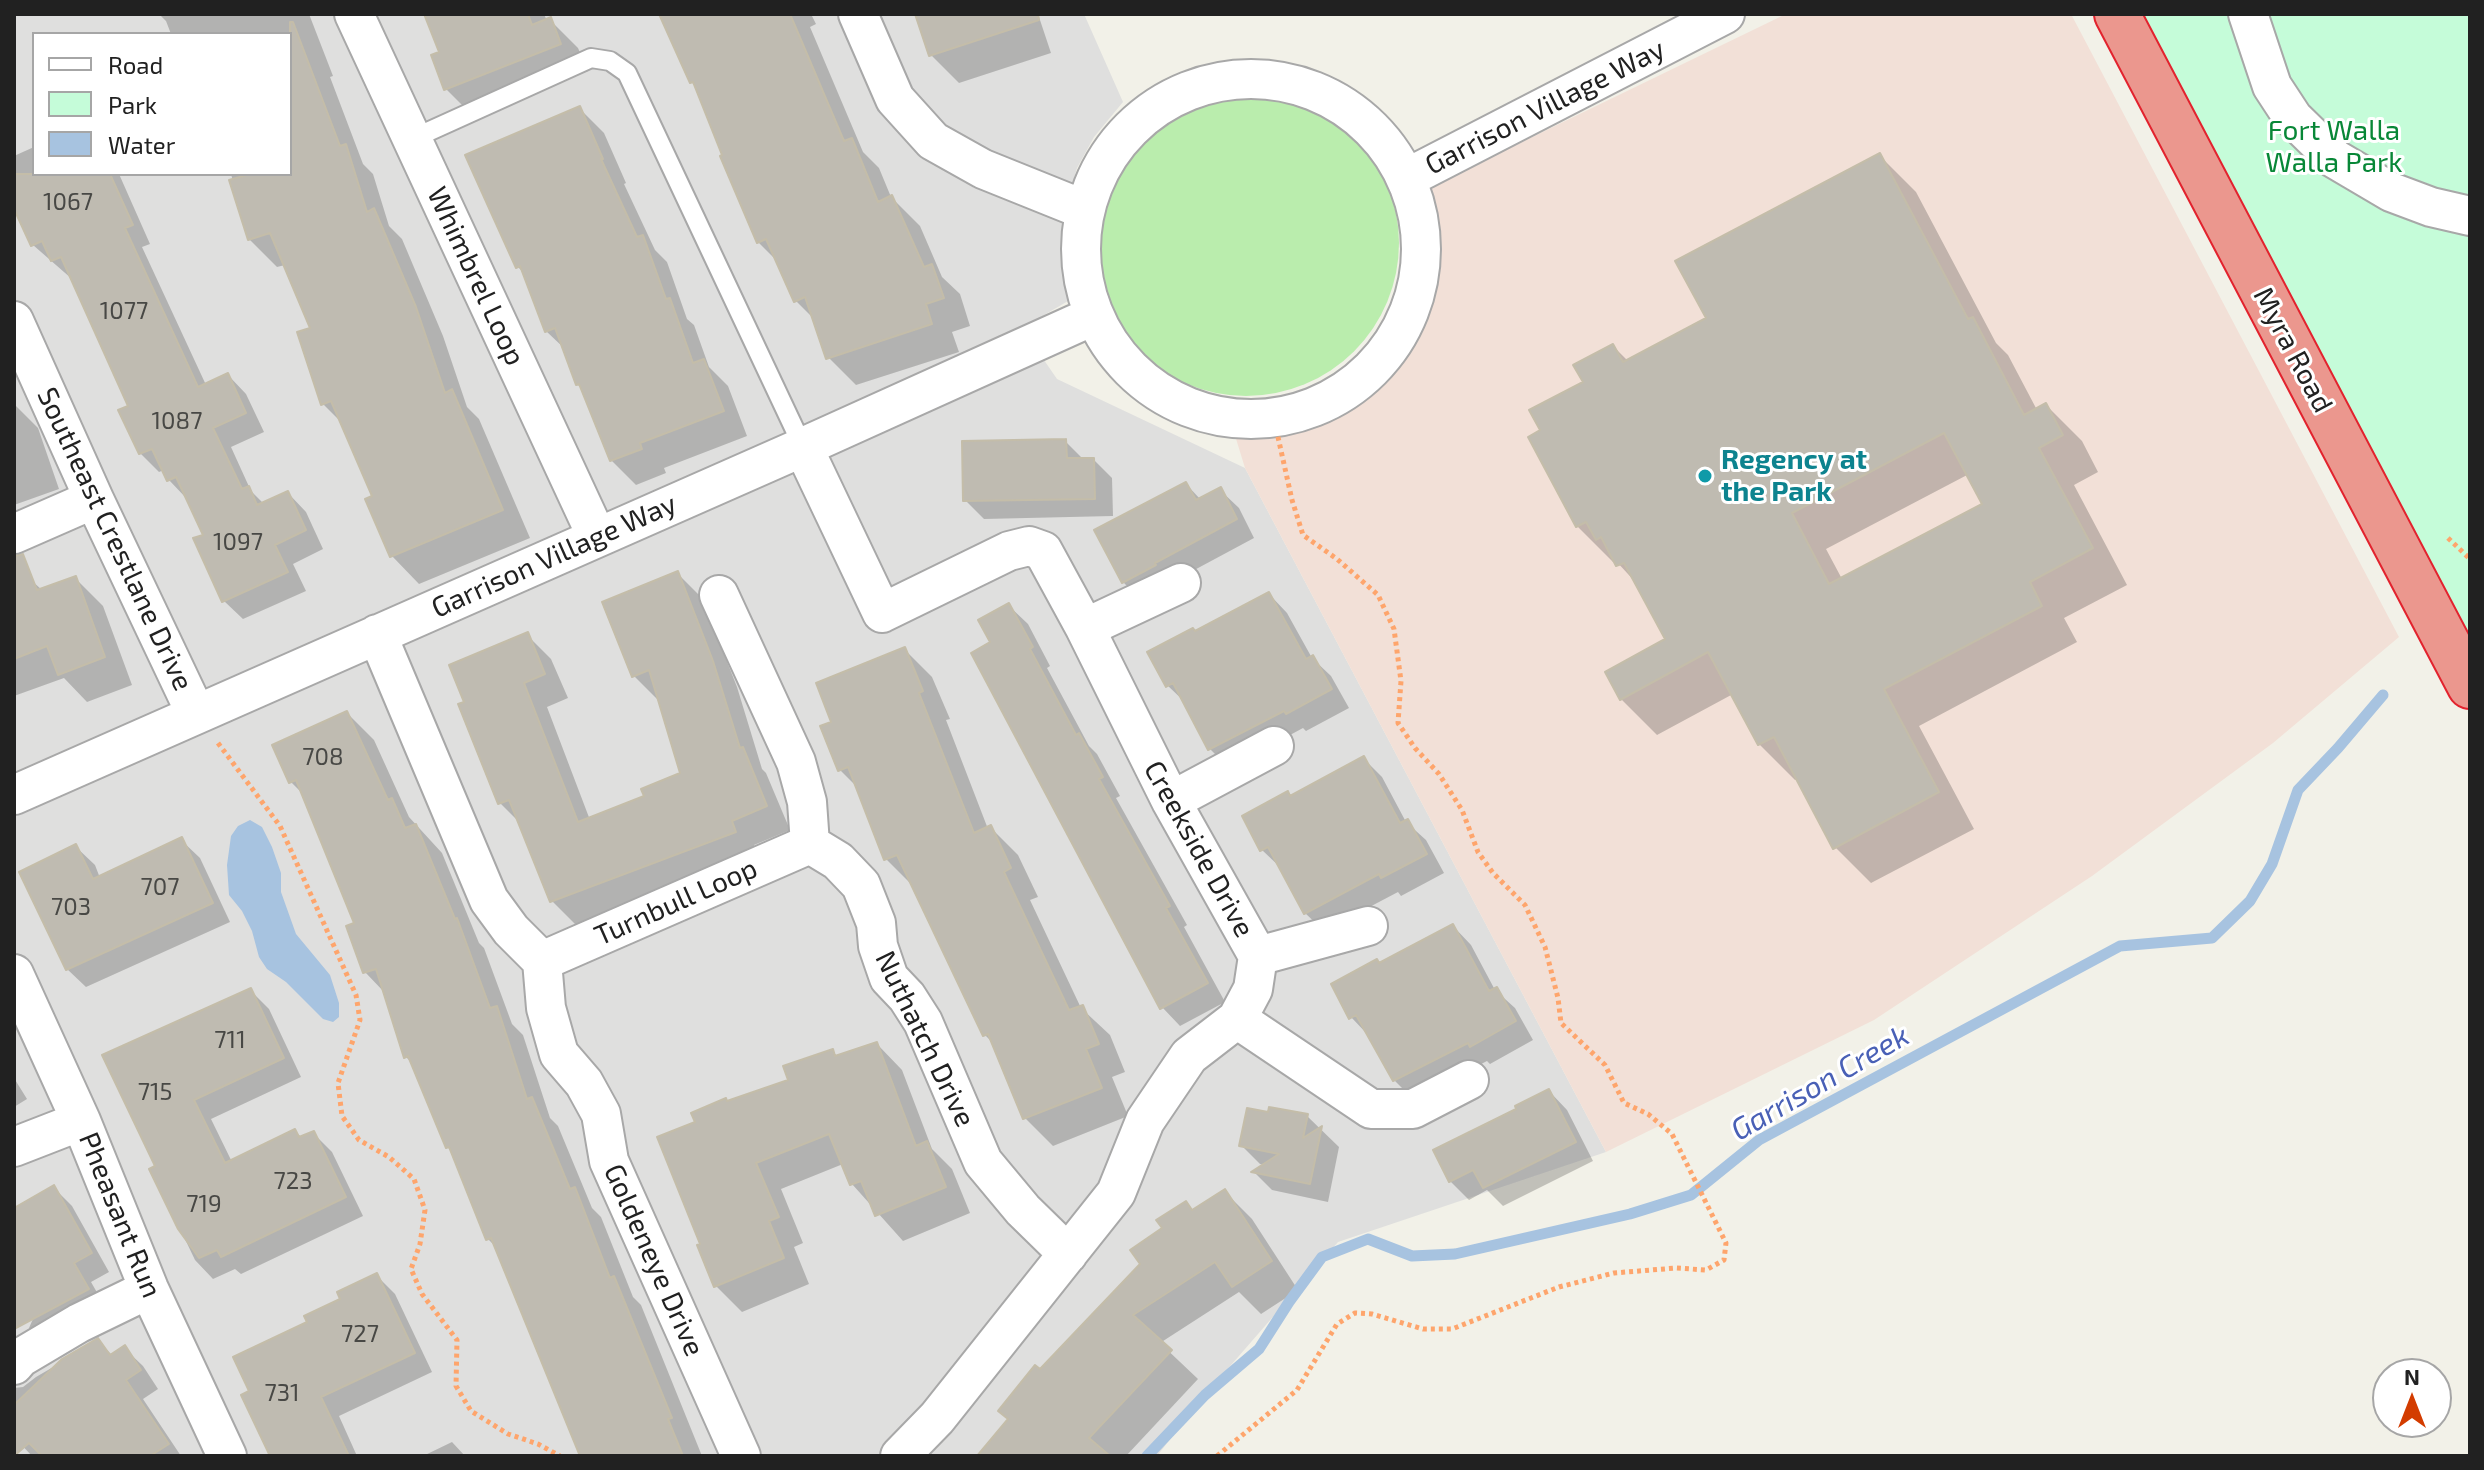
<!DOCTYPE html>
<style>
body{margin:0}
#map{position:relative;width:2484px;height:1470px;overflow:hidden;background:#f2f1e8;font-family:"Exo 2",sans-serif}
canvas{display:block}
.frame{position:absolute;inset:0;border:16px solid #212121;pointer-events:none}
.legend{position:absolute;left:32px;top:32px;width:260px;height:144px;box-sizing:border-box;background:#fff;border:2px solid #a6a6a6;margin:0;padding:10px 14px;list-style:none;font-size:24px;color:#212121}
.legend li{display:flex;align-items:center;gap:16px;height:40px}
.legend b{width:40px;border:2px solid #a6a6a6}
.north{position:absolute;left:2372px;top:1358px;width:80px;height:80px;box-sizing:border-box;background:#fff;border:2px solid #a6a6a6;border-radius:50%;rotate:0deg;font-size:22px;font-weight:700;line-height:32px;text-align:center;color:#212121}
.north::after{content:'';display:block;margin:auto;width:28px;height:36px;background:#d33c00;clip-path:polygon(50% 0,100% 100%,50% 72%,0 100%)}
</style>
<div id="map">
<canvas width="2484" height="1470"></canvas>
<div class="frame"></div>
<ul class="legend">
<li><b style="height:10px;background:#fff"></b>Road</li>
<li><b style="height:22px;background:#c5fcd9"></b>Park</li>
<li><b style="height:22px;background:#a7c3e0"></b>Water</li>
</ul>
<div class="north">N</div>
</div>
<script>
const g = document.querySelector('canvas').getContext('2d');
g.lineJoin = 'round';
function fill(path, color) {
  g.fillStyle = color;
  g.fill(path, 'evenodd');
}
function shape(rows) {
  const path = new Path2D();
  for (const r of rows) {
    if (r.length === 3) {
      path.moveTo(r[0] + r[2], r[1]);
      path.arc(r[0], r[1], r[2], 0, 2 * Math.PI);
      continue;
    }
    path.moveTo(r[0], r[1]);
    for (let i = 2; i < r.length; i += 2) path.lineTo(r[i], r[i + 1]);
  }
  return path;
}
function strokePath(path, color, width, dash) {
  g.strokeStyle = color;
  g.lineWidth = width;
  g.lineCap = dash ? 'butt' : 'round';
  g.setLineDash(dash || []);
  g.stroke(path);
}
function label(font, color, halo, rows, align = 'center') {
  g.font = font + ' "Exo 2",sans-serif';
  g.lineWidth = 6;
  g.setLineDash([]);
  g.textBaseline = 'middle';
  g.strokeStyle = halo;
  g.fillStyle = color;
  for (const [text, x, y, turn = 0] of rows) {
    g.save();
    g.translate(x, y);
    g.rotate((+turn || 0) * Math.PI / 180);
    g.textAlign = isNaN(turn) ? turn : align;
    if (halo) g.strokeText(text, 0, 0);
    g.fillText(text, 0, 0);
    g.restore();
  }
}
fill(shape([
 [14,14,1084,14,1123,102,1094,137,1077,168,1063,217,1061,261,1068,301,1022,328,1057,379,1245,468,1606,1152,1338,1242,1205,1395,1157,1456,14,1456],
 [34,34,290,34,290,174,34,174]
]), '#dfdfde');
fill(shape([
 [1786,14,2071,14,2399,637,2273,743,2092,876,1874,1020,1606,1152,1245,468,1233,429,1287,428,1335,411,1375,385,1404,345,1428,285,1436,232,1429,187]
]), '#f2e0d7');
fill(shape([
 [1246,243,153]
]), '#baedad');
fill(shape([
 [2115,14,2470,14,2470,704]
]), '#c5fcd9');
fill(shape([
 [250,820,262,827,272,847,281,873,281,892,296,934,330,975,339,1003,339,1017,333,1022,323,1019,286,982,267,969,259,957,252,931,242,911,229,895,227,865,231,836,238,826]
]), '#a7c3e0');
fill(shape([
 [159,14,309,14,333,76,330,77,363,164,373,174,389,226,402,239,443,336,467,407,479,419,530,538,419,584,392,556,375,497,344,425,323,404,313,329,285,265,277,267,249,239,231,174,290,174,290,34,171,34,166,21],
 [426,14,544,14,547,21,550,20,578,48,588,71,474,117,446,89,441,53],
 [661,14,811,14,816,24,810,27,863,152,879,168,891,197,920,226,942,277,960,294,970,326,952,332,959,352,856,385,828,357,815,320,796,301,778,262,758,242,697,86,692,82],
 [918,14,1038,14,1051,53,959,83,931,55],
 [580,109,604,133,626,183,624,184,655,250,667,262,687,319,694,325,709,367,728,386,747,436,664,468,666,473,636,485,611,460,565,349,546,331,526,275,517,266],
 [34,147,34,174,119,174,150,244,142,247,206,385,228,375,246,394,264,432,231,447,251,491,264,504,288,493,306,512,323,549,293,564,306,591,243,619,224,601,206,536,187,499,169,480,164,470,159,472,140,453,131,407,72,279,33,245,14,204,14,156],
 [1880,156,1916,192,1996,343,2008,355,2037,410,2046,405,2082,441,2098,472,2074,485,2127,585,2064,618,2077,642,1919,726,1974,829,1871,883,1835,847,1798,779,1795,780,1759,744,1733,694,1657,735,1621,699,1667,640,1639,586,1616,561,1613,562,1577,526,1543,431,1585,382,1613,346,1628,361,1709,319],
 [1969,474,1985,504,1842,579,1826,549],
 [14,404,38,428,59,489,14,505],
 [1065,441,1084,460,1094,460,1112,478,1113,516,984,519,965,500],
 [1186,484,1201,500,1220,490,1239,508,1254,538,1172,582,1142,601,1123,582],
 [678,574,702,598,737,687,762,769,766,773,790,830,754,845,758,856,576,925,552,901,521,824,500,803,467,703,527,635,551,659,568,698,547,707,590,820,647,797,683,774,660,699,658,700,634,676],
 [75,578,103,606,132,685,87,702,64,678,14,696,14,586,31,580,42,590],
 [1269,594,1287,613,1312,658,1331,676,1349,708,1306,731,1303,728,1229,768,1210,749,1187,704,1167,685,1196,633],
 [1009,606,1028,624,1050,666,1047,668,1089,746,1097,754,1120,796,1116,798,1187,925,1184,927,1225,1002,1180,1026,1162,1007,993,643],
 [904,649,932,677,950,719,946,720,988,829,990,827,1018,855,1038,897,1030,900,1081,1008,1110,1035,1125,1072,1112,1077,1128,1116,1053,1146,1025,1118,995,1045,985,1035,914,887,886,859,858,788,840,770,834,723],
 [347,713,374,740,409,817,442,853,479,943,484,948,512,1024,523,1035,550,1118,558,1126,592,1208,601,1217,633,1297,641,1305,702,1456,585,1456,498,1249,488,1239,454,1153,448,1147,414,1065,406,1057,385,993,365,972,356,924,304,795,291,782],
 [1364,759,1382,777,1406,822,1426,840,1444,873,1401,896,1398,892,1324,931,1305,913,1281,868,1262,850,1288,794,1291,797],
 [181,840,200,858,230,922,86,987,67,969,76,847,95,865,100,878],
 [1453,926,1471,945,1495,990,1515,1008,1533,1040,1490,1064,1487,1061,1413,1099,1394,1080,1369,1036,1351,1017,1380,965],
 [250,990,269,1009,301,1077,211,1119,232,1162,295,1131,302,1138,313,1133,332,1152,363,1216,241,1274,235,1269,213,1279,195,1260,152,1170,158,1167],
 [877,1044,902,1070,932,1149,952,1169,970,1213,903,1241,852,1184,843,1164,781,1189,803,1243,794,1247,809,1284,742,1312,716,1286,703,1245,698,1124,727,1103,790,1081,832,1051,838,1057],
 [14,1078,27,1099,14,1107],
 [1549,1091,1567,1110,1593,1161,1503,1206,1487,1190,1469,1200,1450,1181,1518,1109],
 [1307,1116,1339,1147,1328,1202,1272,1190,1254,1172,1266,1165,1260,1164,1241,1145],
 [54,1188,72,1206,109,1272,91,1282,107,1310,47,1346,29,1328,44,1294,39,1291,14,1331,14,1210],
 [1225,1192,1252,1219,1298,1290,1261,1314,1239,1292,1160,1343,1198,1379,1126,1456,982,1456,1010,1420,1040,1372,1142,1265,1164,1229,1186,1204,1194,1212],
 [377,1276,395,1294,432,1372,339,1416,357,1456,278,1456,252,1392,310,1323],
 [98,1341,113,1356,124,1348,143,1366,158,1389,143,1399,181,1456,32,1456,14,1437,14,1388,23,1387,36,1377],
 [452,1442,465,1456,423,1456]
]), '#0003');
strokePath(shape([
 [1147,1456,1205,1395,1259,1349,1289,1302,1322,1257,1368,1239,1412,1256,1455,1254,1630,1214,1691,1195,1759,1140,2120,946,2212,938,2250,901,2272,864,2298,790,2338,748,2383,695]
]), '#a7c3e0', 11);
const building = shape([
 [424,14,528,14,532,25,551,17,561,44,444,90,431,55,439,52,424,14],
 [659,14,790,14,844,141,852,138,878,202,892,195,924,267,932,264,944,298,926,304,932,324,826,359,805,297,794,302,766,239,757,243,720,156,722,155,693,82,690,83,659,14],
 [915,14,1038,14,1039,20,929,56,915,14],
 [290,22,293,22,340,146,346,144,367,212,374,208,416,307,445,393,452,389,503,510,390,557,365,499,372,496,331,401,321,405,297,332,310,328,270,233,248,240,229,180,250,174,290,174,290,22],
 [580,106,603,159,601,159,637,237,643,235,666,299,670,298,693,363,704,359,724,411,640,443,642,449,610,461,579,384,576,385,555,328,545,332,520,266,516,268,465,155,580,106],
 [1880,153,1968,319,1973,317,2024,415,2046,403,2063,435,2039,448,2093,548,2030,582,2042,606,1884,689,1939,792,1833,849,1774,737,1758,745,1708,652,1620,700,1605,672,1665,639,1624,563,1616,566,1601,537,1596,540,1586,522,1576,527,1528,437,1540,430,1529,410,1583,382,1573,365,1613,344,1623,362,1706,318,1675,261,1880,153],
 [1944,433,1982,504,1829,584,1792,513,1944,433],
 [14,174,110,174,133,225,125,228,198,387,228,373,246,413,213,428,242,489,249,486,257,505,288,491,306,530,275,545,288,572,222,602,193,538,203,535,176,477,167,481,152,449,139,454,118,410,128,406,61,257,51,261,42,241,31,246,14,209,14,174],
 [1066,439,1067,458,1094,458,1095,499,963,501,962,441,1066,439],
 [1186,482,1196,500,1221,487,1237,519,1155,563,1156,565,1122,583,1094,530,1186,482],
 [23,554,37,590,76,576,105,657,58,675,47,646,14,659,14,556,23,554],
 [678,571,713,661,740,748,743,747,767,806,732,821,736,832,550,902,509,800,498,804,458,704,464,702,449,665,528,632,545,674,524,683,578,822,644,796,641,789,680,773,649,670,632,677,602,602,678,571],
 [1269,592,1306,659,1313,655,1332,689,1286,714,1284,711,1208,750,1173,683,1166,687,1147,652,1193,628,1195,631,1269,592],
 [1009,603,1033,647,1030,649,1076,735,1079,733,1103,777,1099,779,1170,906,1166,908,1208,983,1160,1009,971,653,990,642,978,620,1009,603],
 [905,647,923,691,919,693,974,833,991,825,1011,868,1004,872,1069,1010,1083,1005,1099,1044,1086,1049,1102,1088,1023,1119,988,1034,983,1036,897,855,884,860,848,767,838,771,820,726,831,722,816,683,905,647],
 [347,711,388,800,392,798,405,828,416,824,455,919,457,918,490,1008,497,1006,527,1099,532,1097,570,1189,575,1187,610,1278,614,1276,672,1418,668,1419,683,1456,580,1456,491,1238,486,1240,449,1147,446,1148,408,1056,404,1058,376,969,363,973,346,926,354,923,296,780,289,783,272,745,347,711],
 [1364,756,1400,823,1408,819,1427,854,1381,878,1379,874,1304,914,1268,847,1260,851,1242,816,1288,791,1290,796,1364,756],
 [182,837,213,903,66,970,19,872,76,844,93,879,182,837],
 [1453,924,1489,991,1497,987,1516,1021,1470,1047,1468,1043,1393,1081,1356,1015,1349,1019,1331,984,1377,959,1379,963,1453,924],
 [251,988,284,1058,194,1100,225,1163,295,1129,299,1137,314,1131,346,1197,221,1257,217,1250,199,1258,178,1229,149,1169,155,1166,102,1055,251,988],
 [877,1042,916,1146,927,1141,946,1187,875,1216,861,1181,850,1185,829,1134,756,1163,779,1217,769,1221,784,1258,714,1287,697,1245,700,1244,657,1137,695,1122,691,1113,726,1098,727,1101,788,1080,783,1066,833,1049,835,1056,877,1042],
 [1549,1089,1576,1142,1483,1188,1473,1170,1449,1182,1433,1150,1516,1109,1515,1106,1549,1089],
 [1269,1107,1308,1114,1303,1138,1322,1126,1310,1184,1251,1172,1279,1154,1239,1146,1247,1108,1268,1112,1269,1107],
 [54,1185,92,1253,74,1263,89,1289,14,1329,14,1208,54,1185],
 [1225,1189,1272,1261,1232,1287,1215,1262,1133,1315,1172,1350,1089,1438,1110,1456,977,1456,1008,1419,998,1411,1035,1365,1040,1369,1140,1264,1130,1250,1162,1228,1156,1220,1186,1201,1192,1210,1225,1189],
 [377,1273,415,1353,321,1397,349,1456,270,1456,241,1395,249,1391,233,1357,307,1322,304,1316,340,1299,337,1292,377,1273],
 [98,1338,110,1355,125,1345,141,1370,126,1380,169,1444,150,1456,42,1456,29,1443,14,1456,14,1405,62,1359,98,1338]
]);
fill(building, '#bfbbb1');
strokePath(building, '#c4bda9', 2);
const lane = shape([
 [412,139,591,58,610,61,627,73,803,447]
]);
const street = shape([
 [354,14,597,537],
 [858,14,895,99,933,141,983,169,1085,210],
 [2248,14,2272,86,2293,118,2335,159,2391,192,2431,207,2470,216],
 [1251,249,170],
 [1407,178,1725,14],
 [14,321,94,499,196,714],
 [803,447,882,613,1009,551,1029,546,1043,551,1085,628,1171,801,1258,956,1253,989,1237,1019,1189,1056,1145,1121,1116,1193,937,1418,900,1456],
 [14,534,94,499],
 [719,595,796,762,807,802,810,844,838,861,861,885,876,923,878,946,889,978,907,997,923,1022,983,1162,1023,1210,1068,1254],
 [1085,628,1181,583],
 [377,634,489,900,511,930,542,961,546,1008,559,1054,584,1083,601,1114,609,1161,741,1456],
 [14,795,803,447,1093,316],
 [1171,801,1274,746],
 [1258,956,1368,926],
 [542,961,810,844],
 [14,974,81,1121,149,1289,227,1456],
 [1237,1019,1371,1109,1413,1109,1469,1080],
 [14,1147,81,1121],
 [14,1365,20,1358,79,1323,149,1289]
]);
const highway = shape([
 [2117,14,2470,686]
]);
strokePath(lane, '#a8a8a8', 22);
strokePath(street, '#a8a8a8', 42);
strokePath(highway, '#e2232e', 48);
strokePath(shape([
 [2448,538,2470,559],
 [218,743,280,826,356,995,360,1020,338,1083,342,1116,359,1140,389,1157,414,1179,425,1210,420,1244,411,1269,422,1294,457,1340,456,1386,471,1411,508,1434,538,1444,560,1456],
 [1217,1456,1297,1390,1337,1324,1355,1313,1372,1314,1423,1329,1452,1329,1559,1287,1614,1273,1676,1268,1706,1270,1724,1260,1726,1243,1672,1134,1648,1114,1624,1103,1605,1065,1561,1023,1558,998,1545,947,1525,905,1493,873,1478,852,1462,810,1439,774,1415,748,1398,723,1401,681,1394,629,1378,595,1337,559,1303,535,1292,500,1274,419]
]), '#fea56c', 5, [4, 4]);
strokePath(lane, '#fff', 18);
strokePath(street, '#fff', 38);
strokePath(highway, '#eb978e', 44);
for (const [x, y, r, color] of [
 [1705,476,8,"#0f9aa8"]
]) {
  const dot = new Path2D();
  dot.arc(x, y, r, 0, 2 * Math.PI);
  g.fillStyle = color;
  g.fill(dot);
  strokePath(dot, '#fff', 3);
}
label('24px', '#484845', null, [
 ["1067",68,202],
 ["1077",124,311],
 ["1087",177,421],
 ["1097",238,542],
 ["708",323,757],
 ["707",160,887],
 ["703",71,907],
 ["711",230,1040],
 ["715",155,1092],
 ["723",293,1181],
 ["719",204,1204],
 ["727",360,1334],
 ["731",282,1393]
]);
label('28px', '#212121', '#fff', [
 ["Garrison Village Way",1545,107,-27],
 ["Whimbrel Loop",476,276,65],
 ["Myra Road",2293,350,62],
 ["Southeast Crestlane Drive",115,539,65],
 ["Garrison Village Way",554,556,-24],
 ["Creekside Drive",1199,849,61],
 ["Turnbull Loop",676,902,-24],
 ["Nuthatch Drive",925,1039,64],
 ["Pheasant Run",120,1215,68],
 ["Goldeneye Drive",654,1260,66]
]);
label('28px', '#088737', '#fff', [
 ["Fort Walla",2334,131],
 ["Walla Park",2334,163]
]);
label('bold 28px', '#0d838f', '#fff', [
 ["Regency at",1721,460],
 ["the Park",1721,492]
], 'left');
label('italic 30px', '#4960b6', '#fff', [
 ["Garrison Creek",1820,1083,-30]
]);
</script>
